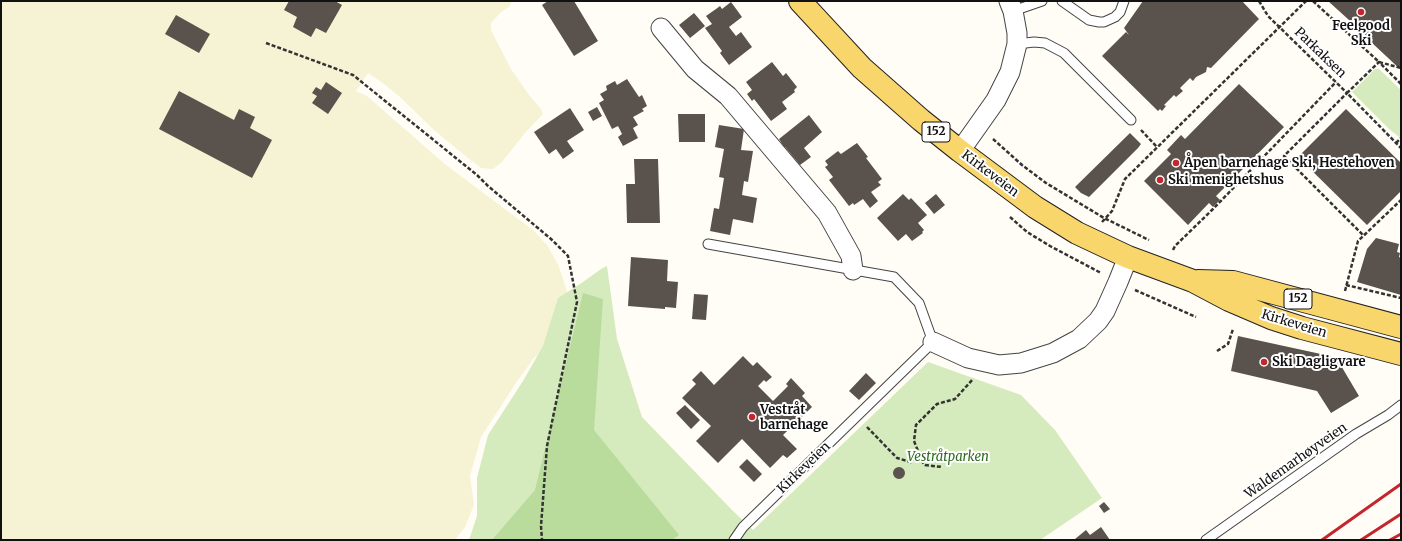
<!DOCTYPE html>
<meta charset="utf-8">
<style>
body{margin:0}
#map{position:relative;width:1402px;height:541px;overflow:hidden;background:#fffdf5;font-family:Merriweather,serif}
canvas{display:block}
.frame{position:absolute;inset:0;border:2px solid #111;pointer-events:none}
</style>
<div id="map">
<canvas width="1402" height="541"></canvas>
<div class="frame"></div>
</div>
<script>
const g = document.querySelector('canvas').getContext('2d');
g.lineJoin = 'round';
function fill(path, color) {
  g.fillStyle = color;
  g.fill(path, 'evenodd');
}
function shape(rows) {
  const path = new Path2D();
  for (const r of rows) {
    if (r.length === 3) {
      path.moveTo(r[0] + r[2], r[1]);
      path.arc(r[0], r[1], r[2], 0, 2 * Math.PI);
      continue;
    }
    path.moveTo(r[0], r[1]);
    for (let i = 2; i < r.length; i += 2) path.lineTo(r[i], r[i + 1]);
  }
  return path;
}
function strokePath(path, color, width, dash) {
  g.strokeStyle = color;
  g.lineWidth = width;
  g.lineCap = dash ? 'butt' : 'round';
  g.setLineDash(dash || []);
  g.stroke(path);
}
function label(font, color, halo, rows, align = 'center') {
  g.font = font + ' Merriweather,serif';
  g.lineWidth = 4;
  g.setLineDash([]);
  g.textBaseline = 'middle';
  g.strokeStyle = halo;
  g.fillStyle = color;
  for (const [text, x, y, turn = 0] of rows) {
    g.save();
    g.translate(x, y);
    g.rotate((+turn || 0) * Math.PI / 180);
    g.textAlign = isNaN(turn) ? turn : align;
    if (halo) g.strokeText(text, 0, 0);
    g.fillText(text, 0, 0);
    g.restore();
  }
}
fill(shape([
 [1,1,512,1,509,7,501,12,491,23,491,30,511,69,529,95,541,109,543,114,525,133,502,162,493,169,481,168,468,158,435,131,401,98,384,84,368,73,356,91,367,96,446,165,533,230,547,245,558,264,567,291,567,311,563,332,534,358,516,383,481,437,470,476,474,505,465,527,455,540,1,540]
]), '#f6f3d4');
fill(shape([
 [1375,69,1379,69,1401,90,1401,135,1399,137,1389,129,1352,92],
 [607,266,617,339,642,417,732,510,753,530,928,362,1021,395,1055,430,1102,498,1040,540,469,540,477,516,477,478,488,435,523,381,543,346,558,298,583,282,601,269]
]), '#d5ebbd');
fill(shape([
 [583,293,603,299,594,430,679,535,672,540,492,540,535,490]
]), '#b9dc9c');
fill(shape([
 [289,1,335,1,342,5,326,33,316,28,311,37,293,27,297,17,284,10],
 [548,1,574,1,598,41,574,56,542,5],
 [1143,1,1242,1,1259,19,1211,68,1207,67,1206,72,1196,77,1193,81,1190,78,1180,88,1183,91,1176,97,1174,95,1164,105,1166,106,1162,111,1160,109,1158,111,1102,56,1126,32,1129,35,1124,28],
 [1328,1,1401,1,1401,70,1371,42,1373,40,1371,38,1370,39],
 [731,2,742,17,729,27,736,36,741,32,752,47,729,65,720,53,722,51,705,28,712,24,706,16,716,9,720,6,722,9],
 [694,13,705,26,690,38,679,25],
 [176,15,210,34,199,53,165,34],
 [772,62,783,76,786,73,797,87,794,90,795,92,782,102,787,109,771,121,754,99,752,101,747,94,752,90,746,82],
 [627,79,639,97,642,95,647,106,642,109,644,111,633,117,638,125,633,128,638,138,623,146,618,137,622,134,618,126,612,129,599,103,604,100,600,94,607,90,606,86,615,81,617,85],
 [326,82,342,93,328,114,312,103,317,96,312,93,316,87,321,90],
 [1239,84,1284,127,1236,176,1240,179,1233,187,1229,183,1216,196,1220,200,1213,207,1209,203,1188,225,1144,181,1171,154,1167,150,1181,135,1185,139],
 [179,91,234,120,239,109,255,117,250,128,272,140,252,178,159,129],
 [597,107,602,116,593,121,588,112],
 [570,108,584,130,567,141,574,151,563,159,556,149,549,154,534,132],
 [1346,109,1401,163,1401,191,1367,225,1298,157],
 [678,114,705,114,705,142,679,142],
 [809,115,822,132,804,148,811,157,800,165,785,147,784,147,779,139],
 [719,125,744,129,741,150,753,151,748,182,744,181,742,195,757,198,753,223,733,219,730,235,710,231,714,208,719,209,724,178,719,177,724,149,715,147],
 [1130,133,1141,144,1138,148,1089,197,1081,193,1075,187],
 [857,143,868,157,866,158,882,179,878,182,881,185,871,192,878,201,870,208,863,199,854,205,853,203,849,206,829,180,833,177,825,167,828,165,825,161,838,151,841,154],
 [634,159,658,159,660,223,627,223,626,184,635,184],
 [903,194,909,200,911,198,927,215,918,223,924,230,922,232,923,233,912,241,906,234,898,241,877,218],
 [936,194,945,205,934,214,925,203],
 [1376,238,1399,244,1397,252,1400,253,1399,257,1401,258,1401,295,1357,282,1367,249],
 [631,257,668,260,667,281,678,282,676,308,665,307,665,309,628,306],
 [694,294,708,295,706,320,692,319],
 [1238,336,1330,356,1335,360,1337,359,1359,396,1331,413,1317,391,1231,371],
 [743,356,753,366,757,362,772,377,766,382,764,380,758,386,755,383,773,401,788,386,786,384,791,378,805,393,802,396,812,407,783,435,797,449,787,458,783,455,770,468,742,439,718,463,696,441,711,426,682,398,696,384,692,380,701,371,714,385],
 [866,373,876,383,859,400,849,391],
 [685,405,700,420,691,429,676,413],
 [747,459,762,474,754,482,739,467],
 [899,473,6],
 [1104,502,1110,509,1104,513,1099,506],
 [1101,527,1110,540,1076,540,1075,539,1086,530,1090,535]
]), '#5a524d');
const service = shape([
 [1062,1,1089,20,1099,22,1104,22,1115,17,1120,12,1124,1],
 [1013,11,1042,1],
 [1017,44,1034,42,1045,43,1064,53,1131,120],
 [708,244,894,277,919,303,933,342,743,527,734,540],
 [1206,540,1356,434,1388,415,1401,405]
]);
const minor = shape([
 [661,28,695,69,728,96,827,213,851,256,853,270],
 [960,151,996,100,1010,72,1017,44,1017,33,1013,11,1009,1],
 [933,342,968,358,999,365,1021,363,1053,353,1079,339,1098,321,1105,311,1118,282,1128,257]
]);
const primary = shape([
 [800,1,862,68,921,120,960,151,1035,207,1077,233,1128,257,1193,281,1229,300,1271,318,1302,328,1401,354],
 [1198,281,1233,282,1401,327]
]);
strokePath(service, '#444', 11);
strokePath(minor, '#444', 21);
strokePath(primary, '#222', 24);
strokePath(shape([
 [1259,1,1268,16,1347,93,1284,156,1363,235],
 [1313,1,1379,62,1401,68],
 [266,43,353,75,477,175,488,186,551,239,568,256,577,302,547,446,541,526,542,540],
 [1401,84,1379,62,1347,93,1401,148],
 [1141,130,1157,147],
 [993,139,1022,165,1046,183,1104,218,1149,240],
 [1396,143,1401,138],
 [1010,217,1027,232,1050,246,1101,273],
 [1102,222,1112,211,1125,179,1306,1],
 [1173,250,1175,246,1213,209,1336,82],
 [1346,285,1401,298],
 [1135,290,1196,317],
 [1345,291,1358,241,1401,200],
 [1217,351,1228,344,1233,329],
 [867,427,897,458,911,462,917,456,918,451,914,441,916,425,937,404,955,399,973,379],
 [917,456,925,465,942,467]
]), '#333', 2.5, [4, 2]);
strokePath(service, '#fff', 9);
strokePath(minor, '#fff', 19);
strokePath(primary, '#f9d66b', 22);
strokePath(shape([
 [1322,540,1401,484],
 [1361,540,1401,514],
 [1390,540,1401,534]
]), '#c4262e', 3);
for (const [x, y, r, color] of [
 [1361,12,4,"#c4262e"],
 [1176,163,4,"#c4262e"],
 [1160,180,4,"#c4262e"],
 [1264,362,4,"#c4262e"],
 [752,417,4,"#c4262e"]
]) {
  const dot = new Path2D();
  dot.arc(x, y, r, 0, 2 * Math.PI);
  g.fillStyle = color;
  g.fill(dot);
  strokePath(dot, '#fff', 1.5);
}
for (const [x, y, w] of [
 [936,132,28],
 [1298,299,28]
]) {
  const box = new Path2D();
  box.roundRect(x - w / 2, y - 10, w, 20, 3);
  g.fillStyle = '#fff';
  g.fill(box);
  strokePath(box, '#111', 1);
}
label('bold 12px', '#111', null, [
 ["152",936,132],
 ["152",1298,299]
]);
label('bold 13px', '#111', '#fff', [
 ["Feelgood",1361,26,"center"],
 ["Ski",1361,41,"center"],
 ["Åpen barnehage Ski, Hestehoven",1184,163],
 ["Ski menighetshus",1168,180],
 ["Ski Dagligvare",1272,362],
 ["Vestråt",760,410],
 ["barnehage",760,425]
], 'left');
label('13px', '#111', '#fff', [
 ["Parkaksen",1320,53,44],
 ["Kirkeveien",990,174,37],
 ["Kirkeveien",1294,324,17],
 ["Waldemarhøyveien",1296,461,-35],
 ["Kirkeveien",804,468,-44]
]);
label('italic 13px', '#2f6b1f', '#fff', [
 ["Vestråtparken",948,457]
]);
</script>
